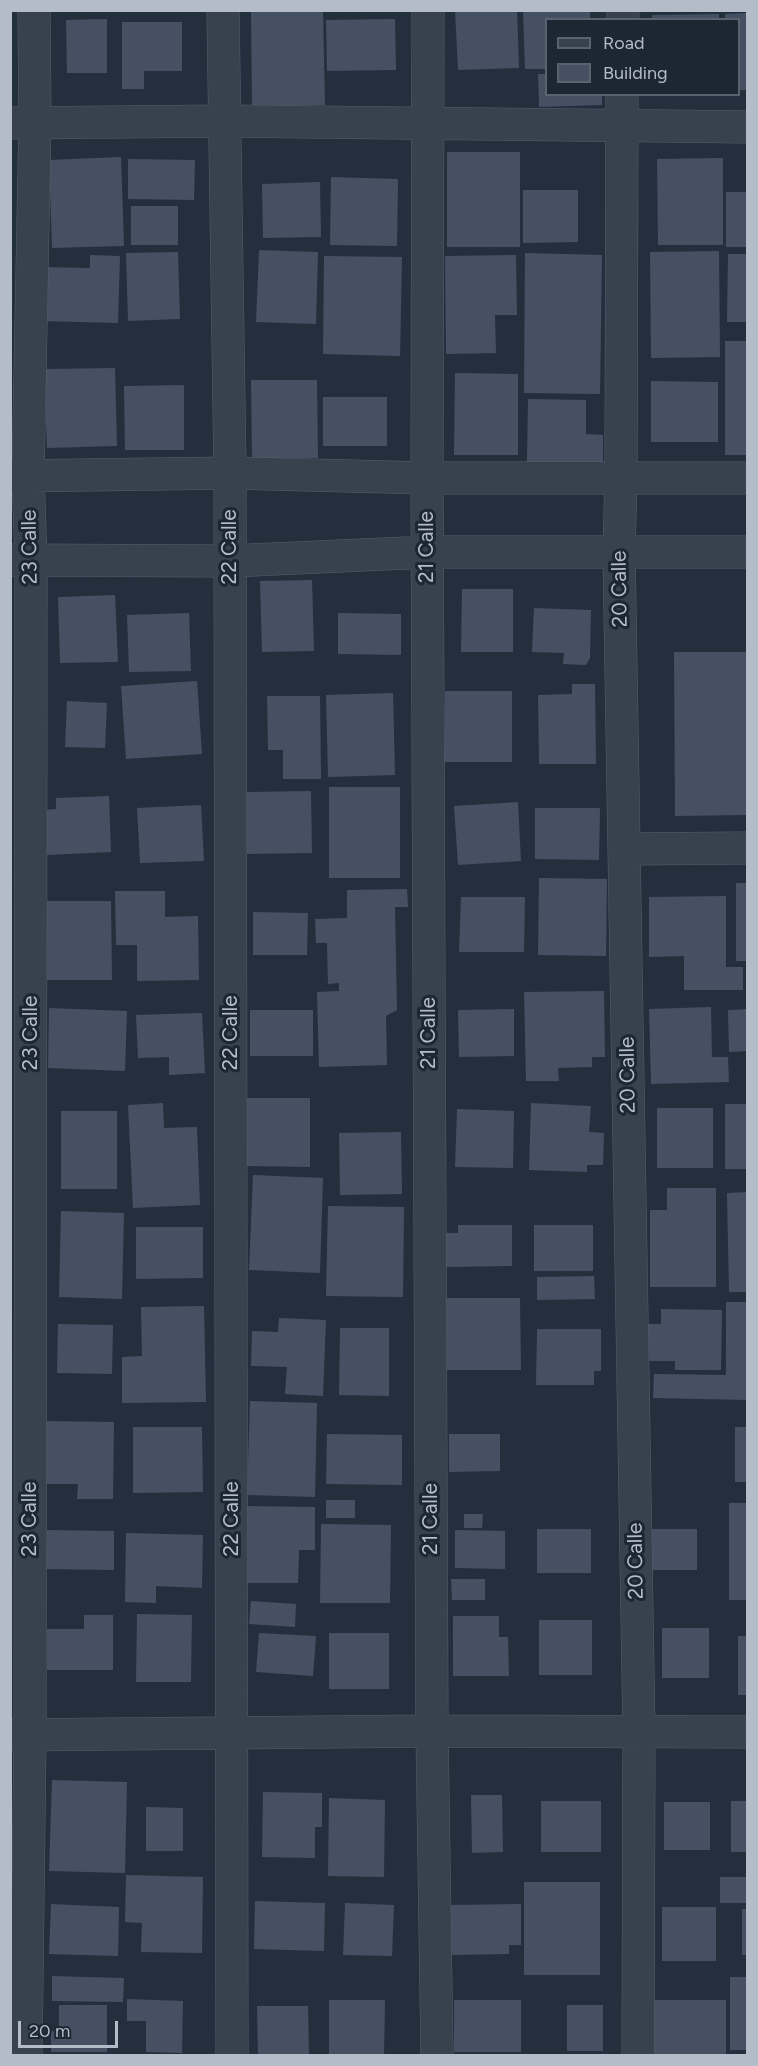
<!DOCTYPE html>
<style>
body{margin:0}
#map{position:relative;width:758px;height:2066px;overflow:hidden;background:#242f3e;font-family:Figtree,sans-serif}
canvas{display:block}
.frame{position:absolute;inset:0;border:12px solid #b4bcc9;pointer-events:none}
.legend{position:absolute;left:545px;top:18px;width:195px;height:78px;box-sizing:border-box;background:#1d2633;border:2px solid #59626f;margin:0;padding:8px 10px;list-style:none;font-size:18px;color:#b4bcc9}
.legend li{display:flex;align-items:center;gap:12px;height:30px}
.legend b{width:30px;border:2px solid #59626f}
.scale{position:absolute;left:18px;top:2021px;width:100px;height:27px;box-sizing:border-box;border:3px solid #b4bcc9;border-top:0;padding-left:8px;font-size:18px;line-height:21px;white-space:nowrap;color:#b4bcc9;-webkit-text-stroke:4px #1d2633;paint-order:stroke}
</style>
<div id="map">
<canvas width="758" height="2066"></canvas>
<div class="frame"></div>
<ul class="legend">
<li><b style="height:8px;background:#38414e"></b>Road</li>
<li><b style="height:16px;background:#455162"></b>Building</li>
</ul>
<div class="scale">20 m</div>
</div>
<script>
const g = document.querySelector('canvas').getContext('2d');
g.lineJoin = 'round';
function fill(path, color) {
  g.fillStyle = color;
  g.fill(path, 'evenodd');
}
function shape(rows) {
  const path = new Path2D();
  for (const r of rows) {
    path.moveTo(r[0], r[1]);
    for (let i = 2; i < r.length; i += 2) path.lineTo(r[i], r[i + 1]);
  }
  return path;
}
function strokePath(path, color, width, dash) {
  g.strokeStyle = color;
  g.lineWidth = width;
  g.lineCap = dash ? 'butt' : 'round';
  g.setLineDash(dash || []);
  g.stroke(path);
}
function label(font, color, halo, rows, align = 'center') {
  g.font = font + ' Figtree,sans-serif';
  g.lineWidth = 6;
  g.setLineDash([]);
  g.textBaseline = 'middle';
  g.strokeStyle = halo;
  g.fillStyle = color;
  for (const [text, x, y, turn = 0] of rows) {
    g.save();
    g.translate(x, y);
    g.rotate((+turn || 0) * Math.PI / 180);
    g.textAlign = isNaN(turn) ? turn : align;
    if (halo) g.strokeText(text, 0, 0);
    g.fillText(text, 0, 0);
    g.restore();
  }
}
fill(shape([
 [251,10,323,10,325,105,252,107],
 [517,10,519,68,458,70,455,11],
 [523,10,590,10,590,20,546,20,546,69,525,69],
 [748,13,748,90,740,90,738,20,725,20,725,14],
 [719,14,719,20,652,20,652,15],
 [107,19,107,73,67,73,66,20],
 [395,19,396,70,327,71,326,20],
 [122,22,182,22,182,71,144,71,144,89,122,89],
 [538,74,546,74,546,94,602,94,602,105,539,107],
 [447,152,520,152,520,247,447,247],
 [121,157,124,246,52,248,49,160],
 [723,158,723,245,658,245,657,159],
 [128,159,195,160,194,200,128,199],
 [331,177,398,179,397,246,330,245],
 [320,182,321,237,263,238,262,184],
 [523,190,578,190,578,242,523,243],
 [726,192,748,192,748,247,726,247],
 [131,206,178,206,178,245,131,245],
 [259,250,318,252,316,324,256,322],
 [719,251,720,357,651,358,650,252],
 [178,252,180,319,128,321,126,253],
 [525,253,602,255,600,394,524,393],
 [728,254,748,254,748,322,727,322],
 [90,255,120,256,118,323,40,321,42,267,90,268],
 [516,255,517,315,495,315,496,353,446,354,445,256],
 [324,256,402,257,400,356,323,354],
 [725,341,748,341,748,455,725,455],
 [115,368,117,446,47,448,44,369],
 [455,373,518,374,518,455,454,455],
 [251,380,317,380,318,458,252,458],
 [651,381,718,382,718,442,651,442],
 [184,385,184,450,125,450,124,386],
 [323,397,387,397,387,446,323,446],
 [528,399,586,400,586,434,603,435,603,464,527,463],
 [312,580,314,651,262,652,260,581],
 [462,589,513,589,513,652,461,652],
 [115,595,118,662,60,663,58,597],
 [534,608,591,610,590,658,586,665,563,664,564,653,532,652],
 [189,613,191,671,129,672,127,615],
 [338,613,401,614,401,655,338,654],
 [674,652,748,652,748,815,675,816],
 [197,681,202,754,126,759,121,686],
 [572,684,595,684,596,764,539,764,538,695,572,694],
 [445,691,512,691,512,762,444,762],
 [393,693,395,775,328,777,326,695],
 [267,696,320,696,321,779,283,779,283,750,268,750],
 [67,701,107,703,105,748,65,747],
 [329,787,400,787,400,878,329,878],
 [311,791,312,853,247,854,247,792],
 [109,796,111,852,47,855,44,810,56,809,56,798],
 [518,802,521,861,458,865,454,806],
 [201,805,204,861,140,863,137,808],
 [535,808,600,808,599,860,535,859],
 [539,878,607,879,606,956,538,955],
 [736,883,748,883,748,961,736,961],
 [407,889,408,907,395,907,397,1010,386,1016,387,1065,319,1067,317,992,339,991,339,983,328,984,327,943,316,943,315,919,347,918,347,890],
 [115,891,165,891,165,917,198,916,199,980,137,981,137,945,116,945],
 [726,896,726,967,743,967,743,990,684,990,684,956,649,957,649,897],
 [461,897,525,897,524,952,459,952],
 [42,901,111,901,112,980,43,980],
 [253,912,308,913,307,955,253,955],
 [604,991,605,1057,592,1057,592,1067,558,1068,559,1081,526,1081,524,992],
 [711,1007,712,1057,728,1057,729,1082,651,1084,649,1009],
 [49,1008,127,1011,125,1071,48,1068],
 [514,1009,514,1056,459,1057,458,1010],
 [748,1009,748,1051,729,1052,728,1010],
 [250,1010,313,1010,313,1056,250,1056],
 [202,1013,205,1073,169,1075,169,1057,138,1058,136,1015],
 [246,1098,310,1098,310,1167,245,1166],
 [163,1103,164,1128,197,1127,200,1205,133,1208,128,1105],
 [531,1103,591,1106,589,1132,604,1133,603,1165,587,1165,587,1172,529,1170],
 [725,1104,748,1104,748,1169,725,1169],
 [657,1108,713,1108,713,1168,657,1168],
 [457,1109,514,1111,513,1168,455,1167],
 [61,1111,117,1111,117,1189,61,1189],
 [401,1132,402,1194,340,1195,339,1133],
 [253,1175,323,1178,320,1273,249,1270],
 [667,1188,716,1188,716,1287,650,1287,650,1210,667,1210],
 [748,1192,748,1292,729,1292,727,1193],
 [328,1206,404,1207,403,1297,326,1296],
 [61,1211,124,1213,122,1299,59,1297],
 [458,1225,512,1225,512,1266,445,1267,445,1233,458,1233],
 [534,1225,593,1225,593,1271,534,1271],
 [136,1227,203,1227,203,1278,136,1279],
 [594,1276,595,1299,537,1300,537,1277],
 [444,1298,520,1298,521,1370,444,1370],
 [726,1302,748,1302,748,1400,653,1398,654,1374,726,1375],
 [204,1306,206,1402,122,1403,122,1357,142,1356,141,1307],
 [661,1309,722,1310,721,1370,675,1370,675,1361,642,1361,643,1324,661,1324],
 [279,1318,326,1320,323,1396,285,1394,287,1367,251,1366,252,1331,278,1332],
 [58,1324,113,1325,112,1374,57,1373],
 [340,1328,389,1328,389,1396,339,1395],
 [537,1329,601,1329,601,1371,594,1371,594,1385,536,1385],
 [250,1401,317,1403,315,1497,247,1495],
 [43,1421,114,1422,113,1499,77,1499,78,1484,42,1484],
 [133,1427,202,1427,203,1492,133,1493],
 [735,1427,748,1427,748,1482,735,1482],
 [327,1434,402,1435,402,1485,326,1484],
 [449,1434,500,1434,500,1471,449,1472],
 [326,1500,355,1500,355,1518,326,1518],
 [729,1503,748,1503,748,1600,729,1600],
 [247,1506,315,1507,315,1550,299,1550,298,1583,247,1583],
 [464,1514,483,1514,482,1528,464,1528],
 [321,1524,391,1525,390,1603,320,1603],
 [537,1529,591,1529,591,1573,537,1573],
 [643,1529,697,1529,697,1570,643,1570],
 [47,1530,114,1531,114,1570,46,1569],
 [455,1530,505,1531,505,1569,455,1568],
 [126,1533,203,1535,202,1588,156,1586,156,1603,125,1602],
 [451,1579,485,1579,485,1600,452,1600],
 [251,1601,296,1604,295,1627,249,1624],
 [137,1614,192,1615,191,1682,136,1682],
 [84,1615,113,1615,113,1670,47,1670,47,1629,84,1629],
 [453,1616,499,1616,499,1637,508,1637,509,1676,453,1676],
 [539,1620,592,1620,592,1675,539,1675],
 [662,1628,709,1628,709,1678,662,1678],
 [259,1633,316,1636,313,1676,256,1672],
 [329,1633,389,1633,389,1689,329,1689],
 [738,1636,748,1636,748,1695,738,1695],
 [52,1780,127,1782,125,1873,49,1871],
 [263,1792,322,1793,322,1827,315,1827,315,1858,262,1857],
 [471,1795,502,1795,503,1852,472,1853],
 [329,1798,385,1800,384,1877,328,1876],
 [541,1801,601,1801,601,1852,541,1852],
 [731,1801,748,1801,748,1852,731,1852],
 [664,1802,710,1802,710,1850,664,1850],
 [146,1807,183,1808,183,1851,146,1851],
 [126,1875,203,1877,202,1953,141,1952,142,1923,125,1922],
 [720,1877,748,1877,748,1903,720,1903],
 [524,1882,600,1882,600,1975,524,1975],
 [255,1901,325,1903,324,1951,254,1949],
 [345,1903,394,1905,392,1956,343,1955],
 [51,1904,119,1907,118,1956,49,1954],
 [521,1904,521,1945,509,1945,509,1954,449,1955,448,1905],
 [662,1907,716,1907,716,1961,662,1961],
 [742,1909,748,1909,748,1955,742,1955],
 [52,1976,124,1978,123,2002,52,2001],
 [730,1977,748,1977,748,2050,730,2050],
 [127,1999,183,2001,182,2053,146,2052,146,2021,127,2021],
 [329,2000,385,2000,384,2056,329,2056],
 [454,2000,521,2000,521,2052,454,2052],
 [649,2000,726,2000,726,2056,649,2056],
 [59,2005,107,2005,107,2052,51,2052,51,2031,59,2032],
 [567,2005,603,2005,603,2051,567,2051],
 [257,2006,308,2006,309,2054,258,2054]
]), '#455162');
const minor = shape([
 [223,10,230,473,232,2056],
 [428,10,427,478,432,1731,437,2056],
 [623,20,623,10],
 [622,94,621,478,619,552,639,1732,638,2056],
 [10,123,224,121,748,127],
 [10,476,230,473,427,478,748,478],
 [11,560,230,561,428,552,748,552],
 [624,849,748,848],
 [10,1735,432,1731,748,1732],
 [26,2056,30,1735,31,560,28,475,35,121,34,10]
]);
strokePath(minor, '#565f6c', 33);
strokePath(minor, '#38414e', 32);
label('21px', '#b4bcc9', '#1d2633', [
 ["23 Calle",30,547,-91],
 ["22 Calle",230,547,-90],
 ["21 Calle",427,547,-90],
 ["20 Calle",620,589,-91],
 ["23 Calle",31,1033,-90],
 ["22 Calle",231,1033,-90],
 ["21 Calle",429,1033,-90],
 ["20 Calle",628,1075,-91],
 ["23 Calle",30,1519,-90],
 ["22 Calle",232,1519,-90],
 ["21 Calle",431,1519,-90],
 ["20 Calle",636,1561,-91]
]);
</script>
